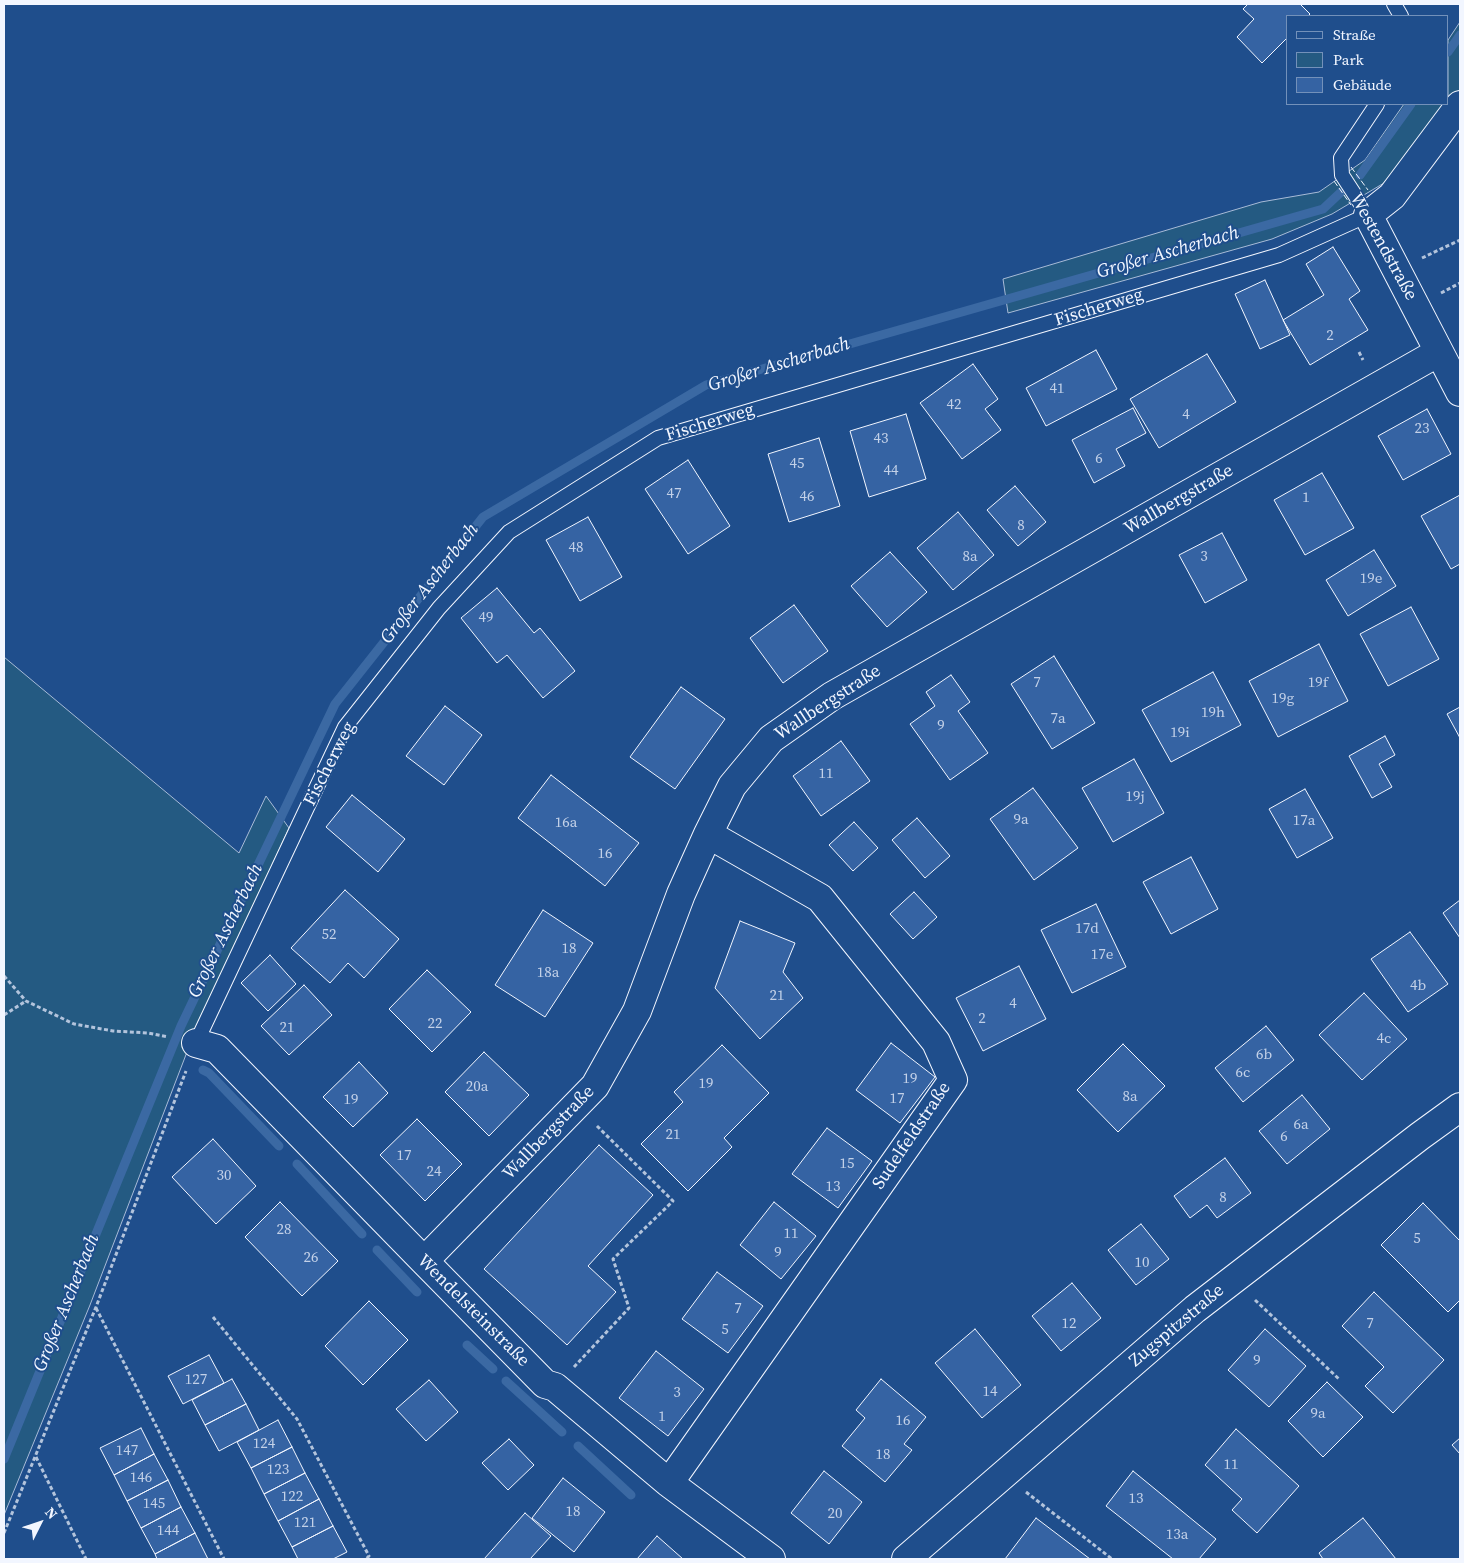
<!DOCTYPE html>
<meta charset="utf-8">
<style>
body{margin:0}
#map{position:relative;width:1464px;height:1563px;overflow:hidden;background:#1f4e8c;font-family:"Source Serif 4",serif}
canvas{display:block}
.frame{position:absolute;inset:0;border:5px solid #f2f6ff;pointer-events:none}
.legend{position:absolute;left:1286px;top:15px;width:162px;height:90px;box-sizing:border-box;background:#1f4e8c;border:1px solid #7391ba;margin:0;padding:6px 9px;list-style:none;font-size:15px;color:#f2f6ff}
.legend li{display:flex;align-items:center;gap:10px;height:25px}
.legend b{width:25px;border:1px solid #7391ba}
.north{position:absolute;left:15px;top:1498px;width:50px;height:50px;-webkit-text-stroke:4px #1f4e8c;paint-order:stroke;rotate:49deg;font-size:14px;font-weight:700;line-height:20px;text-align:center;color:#f2f6ff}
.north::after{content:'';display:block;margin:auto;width:18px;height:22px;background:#f2f6ff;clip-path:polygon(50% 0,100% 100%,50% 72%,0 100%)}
</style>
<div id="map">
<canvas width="1464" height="1563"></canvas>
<div class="frame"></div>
<ul class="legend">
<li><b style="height:6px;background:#1f4e8c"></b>Straße</li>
<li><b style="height:14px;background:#245a82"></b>Park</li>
<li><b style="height:14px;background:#3563a3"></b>Gebäude</li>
</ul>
<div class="north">N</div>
</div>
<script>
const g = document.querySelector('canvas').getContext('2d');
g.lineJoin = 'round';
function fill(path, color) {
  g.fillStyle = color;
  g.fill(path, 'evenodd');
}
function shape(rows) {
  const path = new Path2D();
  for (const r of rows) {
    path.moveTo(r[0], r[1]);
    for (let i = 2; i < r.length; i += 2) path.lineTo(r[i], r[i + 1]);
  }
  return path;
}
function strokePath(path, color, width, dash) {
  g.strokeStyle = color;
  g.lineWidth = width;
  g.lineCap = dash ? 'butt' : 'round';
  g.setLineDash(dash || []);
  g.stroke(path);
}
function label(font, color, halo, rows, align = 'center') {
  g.font = font + ' "Source Serif 4",serif';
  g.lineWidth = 4;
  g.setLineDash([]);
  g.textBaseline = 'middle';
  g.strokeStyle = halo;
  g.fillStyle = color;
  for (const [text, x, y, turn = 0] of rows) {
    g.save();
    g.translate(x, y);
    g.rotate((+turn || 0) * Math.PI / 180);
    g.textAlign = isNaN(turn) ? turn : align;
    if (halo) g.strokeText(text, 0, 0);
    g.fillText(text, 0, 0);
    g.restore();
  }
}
const green = shape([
 [1460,22,1460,89,1384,183,1332,214,1272,239,1008,313,1003,279,1261,202,1319,192,1365,160,1404,104,1448,104,1448,40,1460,22],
 [4,657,239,853,266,796,289,828,187,1052,90,1305,4,1515,4,657]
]);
fill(green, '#245a82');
strokePath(green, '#a8bbd7', 1);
strokePath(shape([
 [1448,52,1460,35],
 [1360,175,1411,104],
 [203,1070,209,1073,279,1146],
 [297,1164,362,1234],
 [377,1250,417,1292],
 [467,1345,493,1369],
 [506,1381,562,1432],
 [578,1446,631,1495],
 [4,1459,181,1026,335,704,483,517,706,385,1323,209,1340,193]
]), '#3b69a3', 9);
const building = shape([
 [1248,4,1300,4,1310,14,1308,16,1288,16,1288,37,1262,63,1237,37,1254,19,1243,9,1248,4],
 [1333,247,1360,291,1349,299,1368,330,1310,365,1283,320,1324,295,1306,264,1333,247],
 [1265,280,1290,335,1260,349,1235,294,1265,280],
 [1096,350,1117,389,1046,426,1026,388,1096,350],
 [1207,354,1236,402,1159,448,1130,399,1207,354],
 [973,364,998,399,985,409,1001,430,962,459,920,403,973,364],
 [1133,408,1146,433,1116,449,1125,466,1094,483,1072,440,1133,408],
 [1427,409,1451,454,1403,480,1378,436,1427,409],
 [906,414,926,479,869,497,850,431,906,414],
 [819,438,840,506,789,522,768,454,819,438],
 [688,460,730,526,688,554,645,489,688,460],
 [1322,473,1354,528,1305,555,1274,500,1322,473],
 [1015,486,1046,522,1018,546,987,510,1015,486],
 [1460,495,1460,564,1451,569,1421,516,1460,495],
 [958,512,994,555,953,590,917,548,958,512],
 [588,517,622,577,580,601,546,540,588,517],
 [1222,533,1247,580,1205,603,1179,555,1222,533],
 [1374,550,1396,586,1348,616,1326,580,1374,550],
 [890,552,927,592,887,627,851,586,890,552],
 [497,588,534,633,540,628,575,671,543,698,507,655,497,663,461,618,497,588],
 [794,605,828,651,783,683,750,638,794,605],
 [1411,607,1439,659,1388,686,1360,634,1411,607],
 [1319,644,1348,701,1278,737,1249,681,1319,644],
 [1054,656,1095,723,1052,749,1011,684,1054,656],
 [1213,672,1241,725,1171,762,1142,710,1213,672],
 [951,675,970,702,958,711,988,753,950,780,910,724,935,706,926,692,951,675],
 [681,687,725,719,675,789,630,757,681,687],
 [445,706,482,735,444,785,406,756,445,706],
 [1460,707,1460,738,1447,714,1460,707],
 [1385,736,1395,755,1379,764,1392,787,1372,798,1349,756,1385,736],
 [841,741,870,781,821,816,793,776,841,741],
 [1134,759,1164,813,1113,842,1082,788,1134,759],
 [551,775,639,843,605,886,518,818,551,775],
 [1033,788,1078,848,1034,880,990,819,1033,788],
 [1305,789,1333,838,1297,858,1269,809,1305,789],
 [352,795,405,839,378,872,326,827,352,795],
 [917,818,950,856,925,878,892,840,917,818],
 [854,822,878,848,853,871,829,845,854,822],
 [1191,857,1218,909,1171,934,1143,882,1191,857],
 [345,890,399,939,364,978,348,963,330,983,291,948,345,890],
 [914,892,937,917,913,939,890,914,914,892],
 [1460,900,1460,938,1443,913,1460,900],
 [1096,904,1126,967,1072,993,1041,930,1096,904],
 [543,910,593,943,545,1017,495,985,543,910],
 [740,921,795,943,783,972,803,998,760,1039,715,988,740,921],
 [1410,932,1448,984,1408,1012,1371,959,1410,932],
 [270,955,296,984,268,1011,241,983,270,955],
 [1019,966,1046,1019,983,1051,956,998,1019,966],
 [427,970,471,1012,432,1052,389,1009,427,970],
 [304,985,332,1015,289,1055,261,1026,304,985],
 [1364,993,1407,1039,1362,1080,1319,1035,1364,993],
 [1266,1026,1294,1060,1243,1102,1215,1068,1266,1026],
 [891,1043,935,1077,900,1123,856,1090,891,1043],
 [1123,1044,1165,1086,1118,1132,1077,1090,1123,1044],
 [722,1045,769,1093,724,1138,732,1147,688,1191,641,1144,683,1102,674,1092,722,1045],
 [484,1052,529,1095,489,1136,445,1092,484,1052],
 [359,1062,388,1093,353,1127,323,1097,359,1062],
 [1302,1095,1330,1129,1287,1164,1259,1131,1302,1095],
 [417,1119,462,1164,425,1201,380,1155,417,1119],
 [827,1128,872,1161,838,1208,792,1174,827,1128],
 [213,1139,256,1186,216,1224,172,1177,213,1139],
 [599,1145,653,1195,588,1266,616,1292,567,1345,484,1269,599,1145],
 [1225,1158,1251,1193,1217,1218,1207,1205,1190,1218,1174,1196,1225,1158],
 [280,1202,338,1261,302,1296,245,1237,280,1202],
 [774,1202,816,1236,781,1279,740,1245,774,1202],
 [1423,1203,1460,1241,1460,1300,1448,1312,1381,1245,1423,1203],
 [1141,1224,1169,1259,1136,1285,1108,1250,1141,1224],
 [717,1272,763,1306,728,1353,682,1319,717,1272],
 [1072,1283,1101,1318,1061,1351,1032,1316,1072,1283],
 [1374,1292,1444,1360,1393,1413,1365,1386,1384,1367,1342,1326,1374,1292],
 [369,1301,408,1340,363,1385,325,1346,369,1301],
 [975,1329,1021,1385,982,1418,935,1363,975,1329],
 [1265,1329,1306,1366,1269,1407,1228,1370,1265,1329],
 [656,1351,704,1389,668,1436,619,1398,656,1351],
 [209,1355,224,1383,183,1404,168,1376,209,1355],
 [232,1379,246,1404,205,1425,192,1400,232,1379],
 [881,1379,926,1417,904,1444,912,1450,885,1482,842,1446,865,1418,856,1410,881,1379],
 [429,1380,458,1412,426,1441,396,1409,429,1380],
 [1327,1382,1363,1417,1323,1457,1288,1421,1327,1382],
 [246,1404,259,1430,219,1451,205,1425,246,1404],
 [278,1420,292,1447,251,1468,237,1442,278,1420],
 [141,1428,154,1454,114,1475,100,1448,141,1428],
 [1236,1429,1299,1486,1257,1533,1232,1510,1242,1499,1205,1465,1236,1429],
 [1460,1438,1460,1454,1452,1445,1460,1438],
 [509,1439,534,1465,508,1490,482,1463,509,1439],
 [292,1447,305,1473,264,1494,251,1468,292,1447],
 [154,1454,168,1480,127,1501,114,1475,154,1454],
 [824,1471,862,1502,829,1544,791,1513,824,1471],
 [1133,1471,1216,1539,1199,1559,1173,1559,1106,1506,1133,1471],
 [305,1473,319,1499,278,1521,264,1494,305,1473],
 [563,1478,605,1512,574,1552,532,1518,563,1478],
 [168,1480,181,1507,141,1528,127,1501,168,1480],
 [319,1499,333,1526,292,1547,278,1521,319,1499],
 [181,1507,195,1533,155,1554,141,1528,181,1507],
 [525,1513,551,1536,530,1559,484,1559,525,1513],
 [1036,1518,1090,1559,1005,1559,1036,1518],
 [1363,1518,1396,1559,1323,1559,1319,1553,1363,1518],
 [333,1526,347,1552,333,1559,298,1559,292,1547,333,1526],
 [195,1533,208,1559,157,1559,155,1554,195,1533],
 [657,1536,683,1559,637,1559,657,1536]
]);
fill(building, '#3563a3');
strokePath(building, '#f2f6ff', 1);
const service = shape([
 [1394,4,1401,16],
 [196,1043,345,727,439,608,509,532,658,438,1279,255,1368,215,1342,175,1341,158,1377,104]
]);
const minor = shape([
 [1460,105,1392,196,1368,215,1460,392],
 [196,1043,217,1049,424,1261,545,1384,555,1387,669,1483,771,1559],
 [424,1261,595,1086,637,1011,681,894,708,834,732,786,771,739,832,696,1439,352],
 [669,1483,953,1080,936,1042,820,898,708,834],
 [906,1559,1195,1309,1420,1136,1460,1107]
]);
strokePath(service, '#f2f6ff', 16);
strokePath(minor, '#f2f6ff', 30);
strokePath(shape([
 [1422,258,1460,240],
 [1441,293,1460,283],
 [1359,352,1363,360],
 [4,976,26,1001,74,1024,113,1031,148,1033,168,1037],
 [4,1015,26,1001],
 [1255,1300,1340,1380],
 [96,1308,224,1559],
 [213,1317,297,1419,369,1556,366,1559],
 [574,1367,629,1308,613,1259,673,1201,596,1125],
 [36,1457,86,1559],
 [1026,1492,1112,1559],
 [4,1533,96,1307,186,1071]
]), '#b3c4dc', 3, [4, 2.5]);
strokePath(service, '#1f4e8c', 14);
strokePath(minor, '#1f4e8c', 28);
strokePath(shape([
 [1351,167,1368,190],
 [1334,181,1351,205]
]), '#f2f6ff', 1, [6, 2.5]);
label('15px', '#c3d1e8', null, [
 ["2",1330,336],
 ["41",1057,389],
 ["42",954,405],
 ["4",1186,415],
 ["23",1422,429],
 ["43",881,439],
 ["6",1099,459],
 ["45",797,464],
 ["44",891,471],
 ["47",674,494],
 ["46",807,497],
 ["1",1306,498],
 ["8",1021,526],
 ["48",576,548],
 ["8a",970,557],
 ["3",1204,557],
 ["19e",1371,579],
 ["49",486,618],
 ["7",1037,683],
 ["19f",1318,683],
 ["19g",1283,699],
 ["19h",1213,713],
 ["7a",1058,719],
 ["9",941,726],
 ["19i",1180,733],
 ["11",826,774],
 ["19j",1135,797],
 ["9a",1021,820],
 ["17a",1304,821],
 ["16a",566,823],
 ["16",605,854],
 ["17d",1087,929],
 ["52",329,935],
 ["18",569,949],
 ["17e",1102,955],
 ["18a",548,973],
 ["4b",1418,986],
 ["21",777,996],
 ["4",1013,1004],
 ["2",982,1019],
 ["22",435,1024],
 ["21",287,1028],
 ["4c",1384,1039],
 ["6b",1264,1055],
 ["6c",1243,1073],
 ["19",910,1079],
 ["19",706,1084],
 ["20a",477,1087],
 ["8a",1130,1097],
 ["17",897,1099],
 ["19",351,1100],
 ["6a",1301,1125],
 ["21",673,1135],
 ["6",1284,1137],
 ["17",404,1156],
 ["15",847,1164],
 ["24",434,1172],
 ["30",224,1176],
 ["13",833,1187],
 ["8",1223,1198],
 ["28",284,1230],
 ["11",791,1234],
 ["5",1417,1239],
 ["9",778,1253],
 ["26",311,1258],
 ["10",1142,1263],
 ["7",738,1309],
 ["12",1069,1324],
 ["7",1370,1324],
 ["5",725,1330],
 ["9",1257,1361],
 ["127",196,1380],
 ["14",990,1392],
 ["3",677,1393],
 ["9a",1318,1414],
 ["1",662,1417],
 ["16",903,1421],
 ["124",264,1444],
 ["147",127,1451],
 ["18",883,1455],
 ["11",1231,1465],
 ["123",278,1470],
 ["146",141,1478],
 ["122",292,1497],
 ["13",1136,1499],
 ["145",154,1504],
 ["18",573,1512],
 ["20",835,1514],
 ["121",305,1523],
 ["144",168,1531],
 ["13a",1177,1535]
]);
label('18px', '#f2f6ff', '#1f4e8c', [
 ["Westendstraße",1383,247,61],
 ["Fischerweg",1099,308,-17],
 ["Fischerweg",710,423,-17],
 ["Wallbergstraße",1179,500,-30],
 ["Wallbergstraße",828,703,-33],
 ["Fischerweg",330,764,-63],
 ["Wallbergstraße",549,1133,-46],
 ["Sudelfeldstraße",912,1136,-56],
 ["Wendelsteinstraße",473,1311,45],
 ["Zugspitzstraße",1177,1326,-40]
]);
label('italic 19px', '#f2f6ff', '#1f4e8c', [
 ["Großer Ascherbach",1168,253,-16],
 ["Großer Ascherbach",779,365,-17],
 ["Großer Ascherbach",430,584,-52],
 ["Großer Ascherbach",226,931,-64],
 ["Großer Ascherbach",67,1303,-68]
]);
</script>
